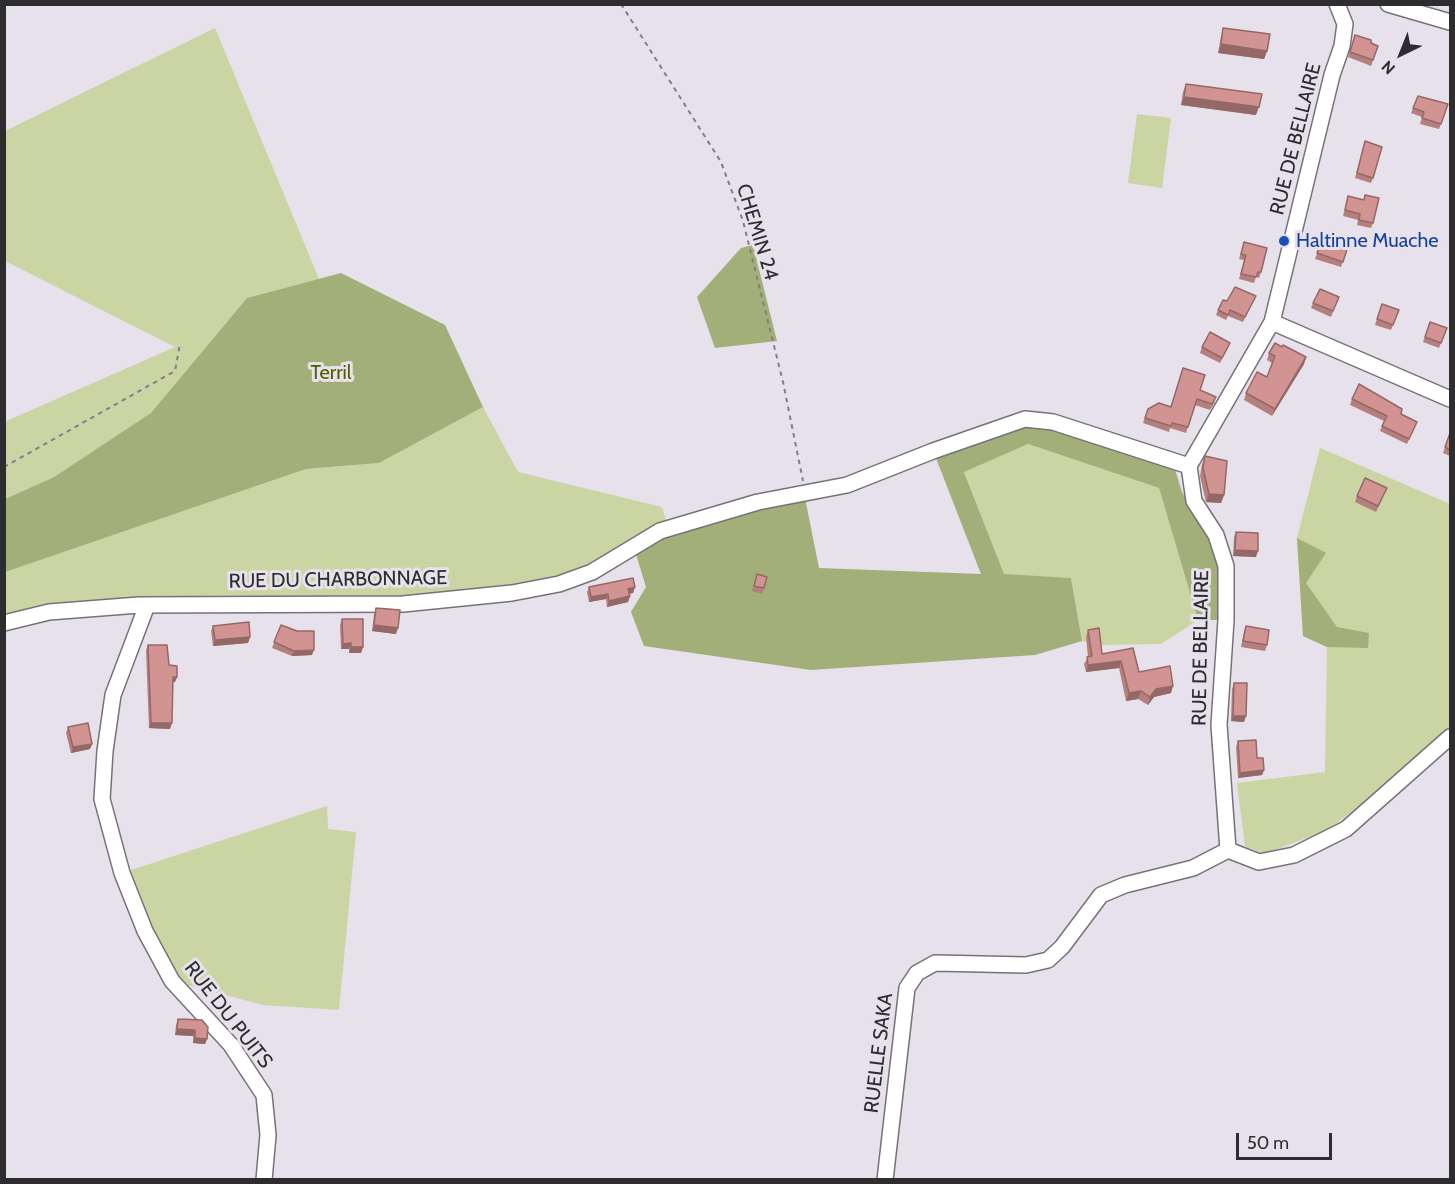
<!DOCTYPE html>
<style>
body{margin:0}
#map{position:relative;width:1455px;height:1184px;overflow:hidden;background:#e6e1ea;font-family:Cabin,sans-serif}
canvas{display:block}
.frame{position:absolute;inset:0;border:6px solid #2d2c2f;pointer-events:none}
.north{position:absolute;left:1371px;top:24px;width:60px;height:60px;-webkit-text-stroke:4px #e6e1ea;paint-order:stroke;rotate:223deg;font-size:16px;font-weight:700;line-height:24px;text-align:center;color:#2d2c2f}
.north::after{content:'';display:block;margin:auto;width:21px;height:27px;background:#2d2c2f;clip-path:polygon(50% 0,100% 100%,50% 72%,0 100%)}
.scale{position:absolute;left:1236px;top:1133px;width:96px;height:27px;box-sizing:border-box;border:3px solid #2d2c2f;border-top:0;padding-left:8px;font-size:18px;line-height:21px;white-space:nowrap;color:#2d2c2f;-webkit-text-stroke:4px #e6e1ea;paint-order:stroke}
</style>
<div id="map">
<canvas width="1455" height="1184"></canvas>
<div class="frame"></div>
<div class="north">N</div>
<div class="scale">50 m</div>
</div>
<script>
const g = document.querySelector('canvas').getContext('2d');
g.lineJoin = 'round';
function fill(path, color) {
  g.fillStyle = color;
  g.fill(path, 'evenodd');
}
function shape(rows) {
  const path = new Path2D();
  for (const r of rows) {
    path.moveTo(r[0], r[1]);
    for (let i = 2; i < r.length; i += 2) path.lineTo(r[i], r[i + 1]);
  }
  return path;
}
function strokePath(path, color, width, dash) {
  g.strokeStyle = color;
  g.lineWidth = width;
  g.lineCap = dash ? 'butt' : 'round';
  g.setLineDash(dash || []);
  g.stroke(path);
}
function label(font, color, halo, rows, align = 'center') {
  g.font = font + ' Cabin,sans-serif';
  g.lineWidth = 6;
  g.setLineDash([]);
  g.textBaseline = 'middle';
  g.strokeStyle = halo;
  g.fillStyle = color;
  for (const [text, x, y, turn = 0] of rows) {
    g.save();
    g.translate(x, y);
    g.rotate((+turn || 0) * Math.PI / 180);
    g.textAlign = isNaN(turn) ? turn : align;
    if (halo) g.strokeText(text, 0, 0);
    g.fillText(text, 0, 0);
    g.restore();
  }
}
fill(shape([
 [215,28,319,279,247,298,152,413,54,477,5,499,4,422,175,347,5,261,5,131],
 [1137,114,1171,118,1162,188,1128,183],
 [483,407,518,472,662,507,669,529,592,572,512,593,139,605,5,622,4,572,306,469,379,463],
 [1028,444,1159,488,1198,620,1161,644,1101,645,1082,641,1071,578,1004,575,964,471],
 [1320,448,1450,504,1450,730,1400,776,1327,830,1265,854,1245,846,1237,783,1325,772,1327,647,1303,636,1297,538],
 [327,806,328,829,356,832,339,1010,263,1005,172,981,122,873]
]), '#cad5a3');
fill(shape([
 [753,245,777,341,715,348,697,297,741,248],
 [341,273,445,325,483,407,379,463,306,469,5,572,5,499,54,477,151,413,247,298],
 [1025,424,1057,426,1173,463,1182,492,1226,566,1226,620,1198,620,1159,488,1028,444,964,472,1004,574,1071,578,1082,641,1035,655,811,670,644,646,631,612,646,587,635,551,668,534,757,506,805,498,819,568,981,574,934,453],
 [1297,538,1326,553,1306,583,1337,627,1369,633,1368,648,1327,647,1303,636]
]), '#a3af78');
const minor = shape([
 [1388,4,1450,22],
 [1272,322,1450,399],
 [147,605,113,695,105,751,102,799,122,873,145,931,172,981,231,1045,264,1095,268,1135,264,1180],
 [4,623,49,612,139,605,403,604,512,593,559,584,592,572,660,531,758,502,847,485,933,451,1025,419,1053,422,1189,466],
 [1228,850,1219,725,1226,620,1226,566,1216,535,1194,501,1189,466,1272,322,1332,75,1342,46,1345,24,1337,4],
 [1228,850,1259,862,1294,855,1346,829,1450,737],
 [885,1180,907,988,917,973,935,963,1026,965,1048,960,1062,947,1101,895,1125,885,1193,868,1228,850]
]);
strokePath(minor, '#77727a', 18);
strokePath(shape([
 [621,4,721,162,743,221,783,382,803,481],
 [4,467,175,371,180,344]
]), '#827f84', 2, [4.5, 4.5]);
strokePath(minor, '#fff', 15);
fill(shape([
 [1223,28,1267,51,1264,59,1218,53,1221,36],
 [1355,35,1378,46,1371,66,1348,57],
 [1186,84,1256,115,1181,105,1183,92],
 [1418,96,1448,104,1439,129,1420,124,1422,117,1411,113],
 [1365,141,1373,178,1371,183,1355,178],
 [1348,196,1373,223,1371,228,1357,225,1358,220,1343,216],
 [1323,238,1348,246,1341,267,1315,259],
 [1244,242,1261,272,1259,278,1256,277,1254,283,1239,279,1244,260,1239,259],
 [1256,296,1243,322,1228,316,1226,320,1216,315,1218,310,1227,301],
 [1339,297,1331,317,1311,308,1313,303],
 [1382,304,1399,310,1391,330,1375,325],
 [1430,322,1447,328,1439,348,1423,342],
 [1202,347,1228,348,1220,363,1200,353],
 [1269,353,1306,357,1304,364,1272,416,1244,400,1246,393,1267,377,1272,363,1267,360],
 [1200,390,1215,402,1210,410,1195,405,1186,433,1170,428,1169,432,1143,423,1148,409,1170,406],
 [1352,399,1401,414,1417,422,1407,444,1380,431,1384,421,1350,405],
 [1450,433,1450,456,1443,453],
 [1205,456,1224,495,1221,503,1206,502,1200,476,1202,464],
 [1387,488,1376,512,1355,502,1357,496],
 [1236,532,1256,557,1233,556,1234,537],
 [757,574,764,588,762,594,752,591],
 [589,587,635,587,633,593,629,594,630,596,628,602,607,607,606,599,589,602,587,592],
 [376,608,396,634,372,631,374,614],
 [342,619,363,647,361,653,349,653,349,649,341,649,340,625],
 [281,625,312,655,292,656,272,648],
 [213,626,250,637,248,643,213,646,211,631],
 [1246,626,1267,645,1265,651,1241,647,1244,632],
 [1088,630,1102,654,1133,648,1139,672,1171,693,1154,697,1148,705,1138,699,1126,701,1119,668,1086,672,1084,664,1088,657,1086,637],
 [148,645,169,665,177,677,175,682,173,682,170,729,149,728,146,650],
 [1234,683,1244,722,1231,721,1232,689],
 [68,727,92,744,90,749,71,753,66,733],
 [1238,741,1257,758,1264,770,1262,775,1238,778,1236,747],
 [178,1019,207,1039,205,1044,193,1043,193,1036,175,1035,176,1025]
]), '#b57f7e');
fill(shape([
 [1221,44,1267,51,1264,59,1218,53],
 [1184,97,1259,107,1256,115,1181,105],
 [1306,357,1304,364,1272,416,1275,409],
 [1209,494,1224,495,1221,503,1206,502],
 [1235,550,1258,551,1256,557,1233,556],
 [635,587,633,593,626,594,628,589],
 [608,594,606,599,589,602,591,597],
 [630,596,628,602,607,607,609,601],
 [374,625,398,628,396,634,372,631],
 [250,637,248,643,213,646,215,640],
 [351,643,349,649,341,649,343,644],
 [351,647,363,647,361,653,349,653],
 [314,650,312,655,292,656,294,651],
 [1121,661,1119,668,1086,672,1088,665],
 [173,677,177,677,175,682,171,682],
 [1173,686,1171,693,1154,697,1148,705,1150,697,1156,689],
 [1141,691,1138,699,1126,701,1129,693],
 [1233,716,1246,716,1244,722,1231,721],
 [151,723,172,723,170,729,149,728],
 [92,744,90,749,71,753,73,747],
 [1264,770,1262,775,1238,778,1240,773],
 [177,1029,195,1030,193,1036,175,1035],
 [195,1038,207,1039,205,1044,193,1043]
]), '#936866');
const building = shape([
 [1223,28,1270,34,1267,51,1221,44,1223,28],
 [1355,35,1371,40,1371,43,1378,46,1373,60,1350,52,1355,35],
 [1186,84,1262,94,1259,107,1184,97,1186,84],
 [1418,96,1448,104,1441,124,1422,118,1424,112,1413,108,1418,96],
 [1365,141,1382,147,1373,178,1357,173,1365,141],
 [1365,195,1379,198,1373,223,1359,220,1360,214,1345,210,1348,196,1364,200,1365,195],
 [1323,238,1348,246,1343,262,1317,253,1323,238],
 [1244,242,1267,248,1261,272,1258,272,1256,277,1241,274,1246,255,1241,254,1244,242],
 [1235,287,1256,296,1245,317,1230,310,1228,315,1218,310,1223,300,1227,301,1235,287],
 [1320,289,1339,297,1333,311,1313,303,1320,289],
 [1382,304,1399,310,1393,325,1377,319,1382,304],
 [1430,322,1447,328,1441,343,1425,337,1430,322],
 [1210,332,1230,343,1222,358,1202,347,1210,332],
 [1275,343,1282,347,1283,345,1306,357,1275,409,1246,393,1257,372,1267,377,1275,356,1269,353,1275,343],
 [1183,368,1205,375,1200,390,1216,397,1212,404,1197,399,1188,427,1172,423,1171,426,1145,418,1148,409,1159,403,1171,407,1183,368],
 [1359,384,1402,409,1401,414,1417,422,1409,439,1382,426,1387,416,1352,399,1359,384],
 [1450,433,1450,450,1445,447,1450,433],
 [1205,456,1227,461,1224,495,1209,494,1203,468,1205,456],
 [1365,478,1387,488,1378,506,1357,496,1365,478],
 [1236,532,1258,533,1258,551,1235,550,1236,532],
 [757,574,767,577,764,588,754,586,757,574],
 [633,578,635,587,628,589,630,596,609,601,608,594,591,597,589,587,633,578],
 [376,608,400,610,398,628,374,625,376,608],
 [342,619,363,619,363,647,351,647,351,643,343,644,342,619],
 [249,622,250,637,215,640,213,626,249,622],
 [281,625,297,631,314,631,314,650,294,651,274,642,281,625],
 [1246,626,1269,630,1267,645,1243,641,1246,626],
 [1099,628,1102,654,1133,648,1139,672,1170,666,1173,686,1156,689,1150,697,1141,691,1129,693,1121,661,1088,665,1087,657,1092,656,1088,630,1099,628],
 [148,645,167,645,169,665,177,666,177,677,173,677,172,723,151,723,148,645],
 [1234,683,1247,683,1246,716,1233,716,1234,683],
 [88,723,92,744,73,747,68,727,88,723],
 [1256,740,1257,758,1263,758,1264,770,1240,773,1238,741,1256,740],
 [178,1019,202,1020,208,1027,207,1039,195,1038,195,1030,177,1029,178,1019]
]);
fill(building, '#d29492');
strokePath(building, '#936866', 1.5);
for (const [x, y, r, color] of [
 [1284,241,6,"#1a4fb4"]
]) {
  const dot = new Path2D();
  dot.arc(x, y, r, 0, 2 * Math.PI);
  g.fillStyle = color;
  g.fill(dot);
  strokePath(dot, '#e6e1ea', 2);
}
label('20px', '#2d2c2f', '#e6e1ea', [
 ["RUE DE BELLAIRE",1296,139,-76],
 ["CHEMIN 24",757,232,73],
 ["RUE DU CHARBONNAGE",338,580,-1],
 ["RUE DE BELLAIRE",1201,648,-89],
 ["RUE DU PUITS",228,1015,52],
 ["RUELLE SAKA",879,1053,-83]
]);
label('20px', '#164399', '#e6e1ea', [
 ["Haltinne Muache",1296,241]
], 'left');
label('20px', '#525e02', '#e6e1ea', [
 ["Terril",331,373]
]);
</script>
